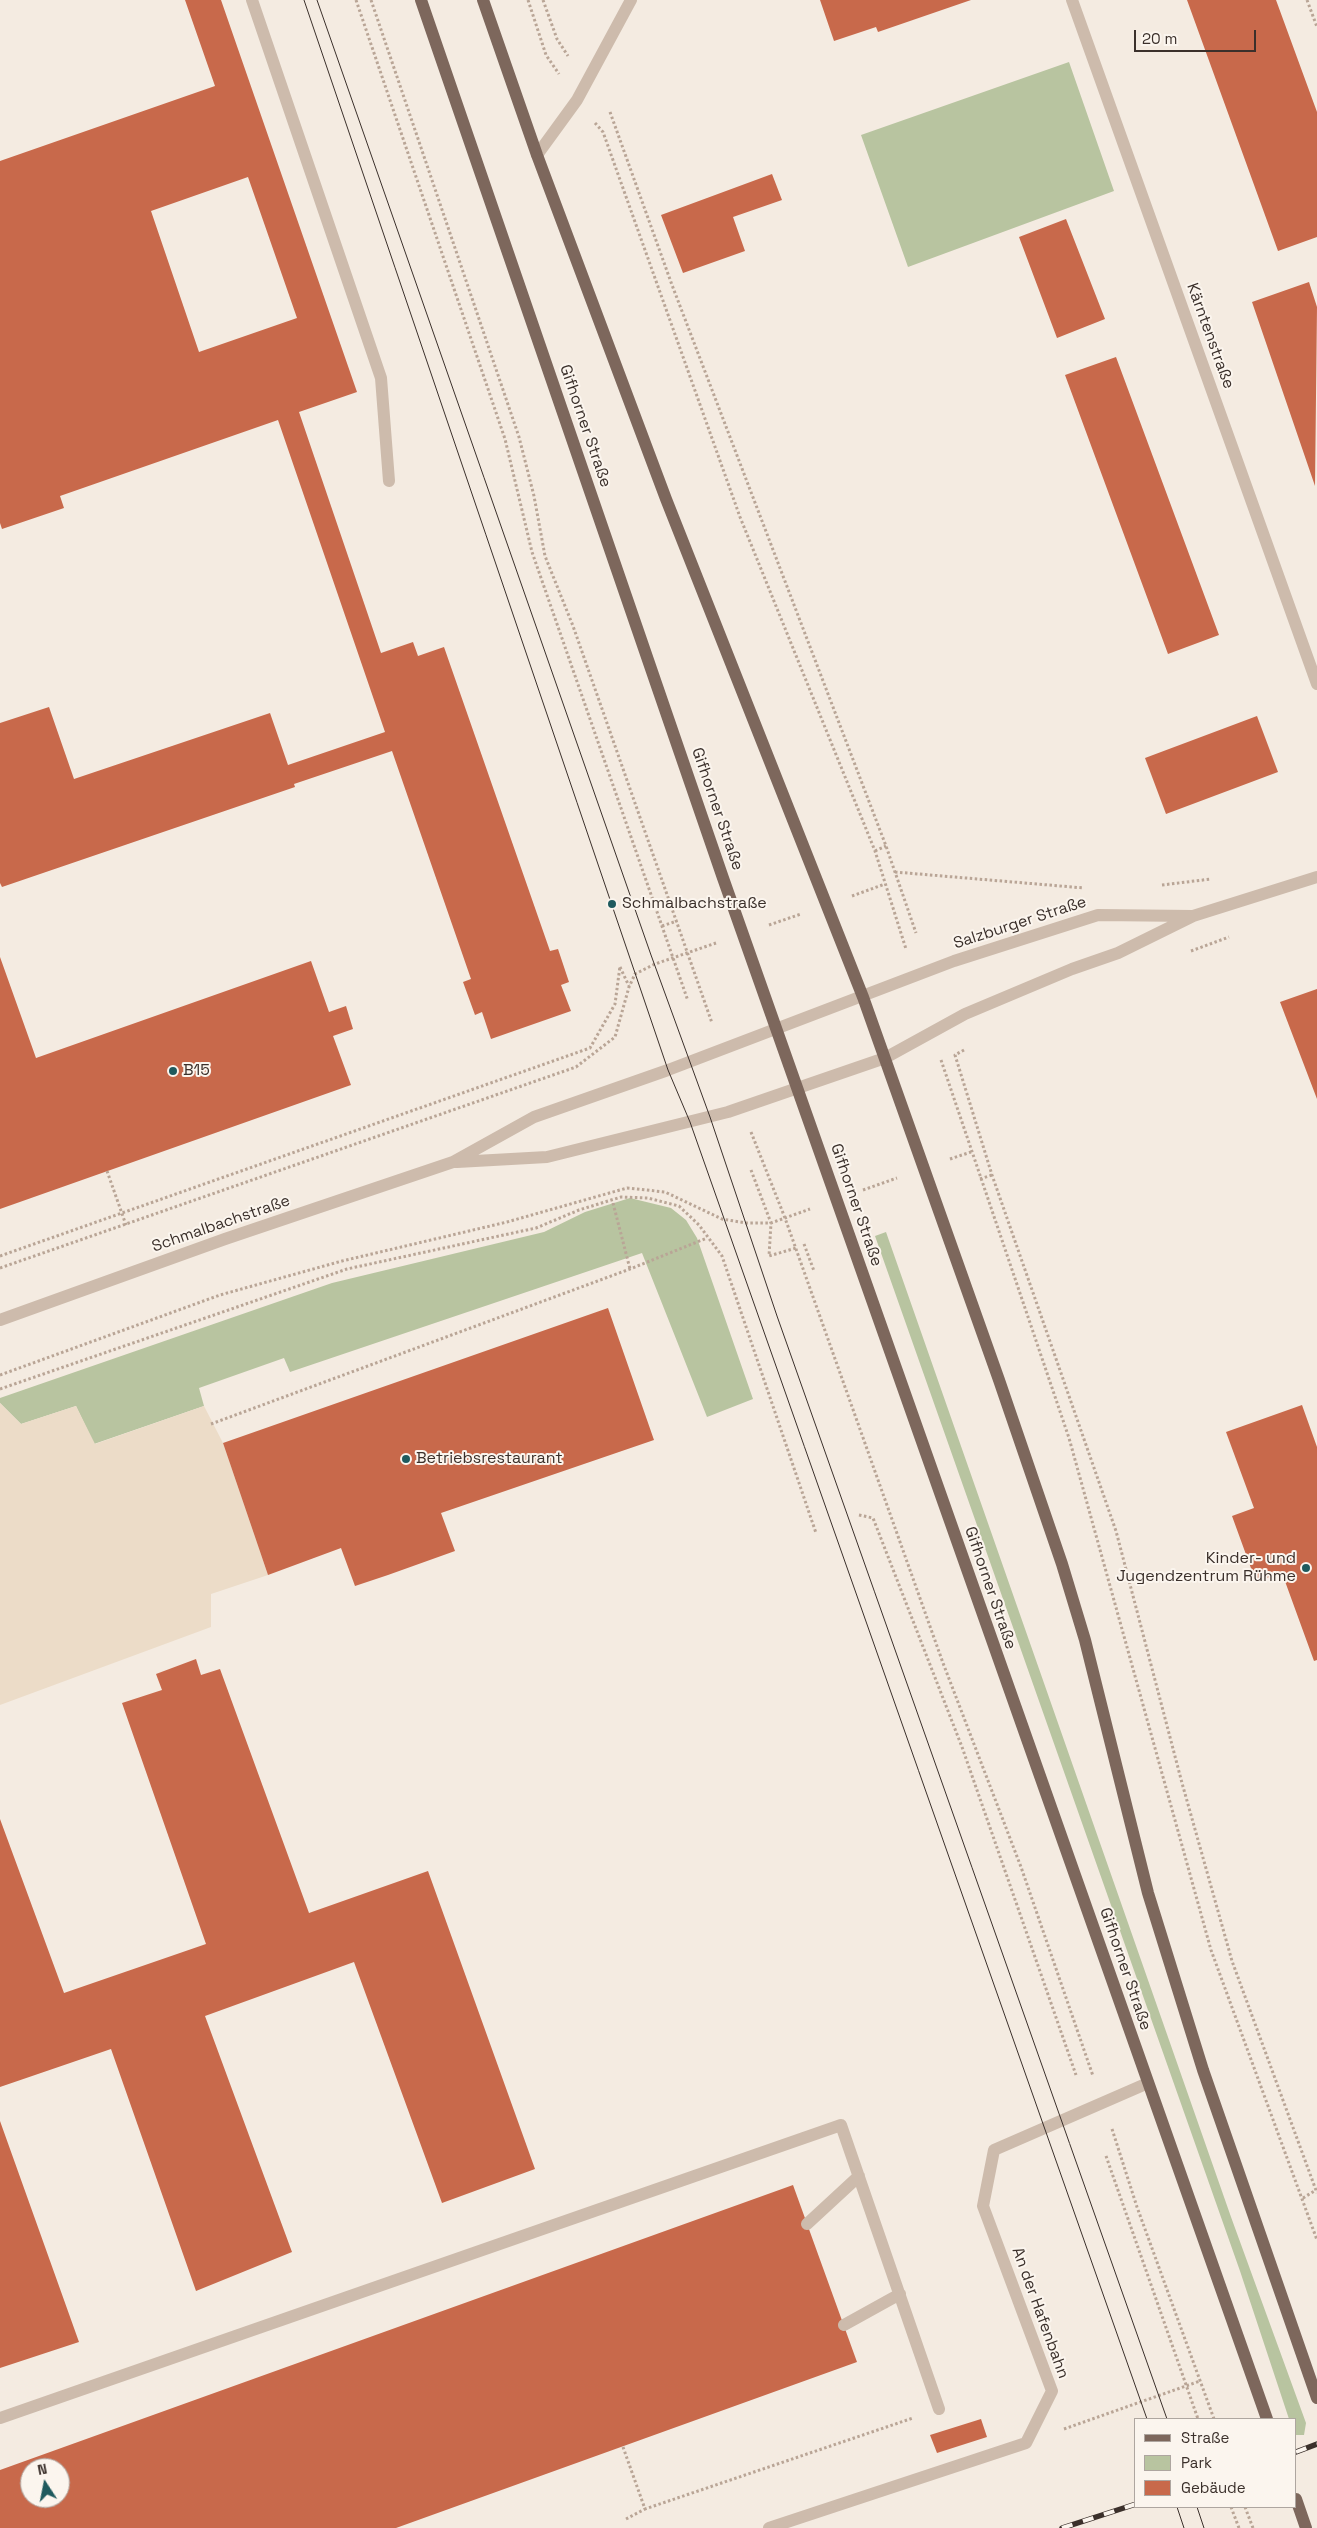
<!DOCTYPE html>
<meta charset="utf-8">
<style>
body{margin:0}
#map{position:relative;width:1317px;height:2528px;overflow:hidden;background:#f4ebe1;font-family:"Space Grotesk",sans-serif}
canvas{display:block}
.legend{position:absolute;left:1134px;top:2418px;width:162px;height:90px;box-sizing:border-box;background:#fbf5ee;border:1px solid #aea6a0;margin:0;padding:6px 9px;list-style:none;font-size:15px;color:#3b302b}
.legend li{display:flex;align-items:center;gap:10px;height:25px}
.legend b{width:25px;border:1px solid #aea6a0}
.north{position:absolute;left:20px;top:2458px;width:50px;height:50px;box-sizing:border-box;background:#fbf5ee;border:1px solid #aea6a0;border-radius:50%;rotate:349deg;font-size:14px;font-weight:700;line-height:20px;text-align:center;color:#3b302b}
.north::after{content:'';display:block;margin:auto;width:18px;height:22px;background:#1f5a5e;clip-path:polygon(50% 0,100% 100%,50% 72%,0 100%)}
.scale{position:absolute;left:1134px;top:30px;width:122px;height:22px;box-sizing:border-box;border:2px solid #3b302b;border-top:0;padding-left:6px;font-size:15px;line-height:18px;white-space:nowrap;color:#3b302b;-webkit-text-stroke:4px #fbf5ee;paint-order:stroke}
</style>
<div id="map">
<canvas width="1317" height="2528"></canvas>
<ul class="legend">
<li><b style="height:6px;background:#7d675c"></b>Straße</li>
<li><b style="height:14px;background:#b8c4a0"></b>Park</li>
<li><b style="height:14px;background:#c8694b"></b>Gebäude</li>
</ul>
<div class="north">N</div>
<div class="scale">20 m</div>
</div>
<script>
const g = document.querySelector('canvas').getContext('2d');
g.lineJoin = 'round';
function fill(path, color) {
  g.fillStyle = color;
  g.fill(path, 'evenodd');
}
function shape(rows) {
  const path = new Path2D();
  for (const r of rows) {
    path.moveTo(r[0], r[1]);
    for (let i = 2; i < r.length; i += 2) path.lineTo(r[i], r[i + 1]);
  }
  return path;
}
function strokePath(path, color, width, dash) {
  g.strokeStyle = color;
  g.lineWidth = width;
  g.lineCap = dash ? 'butt' : 'round';
  g.setLineDash(dash || []);
  g.stroke(path);
}
function label(font, color, halo, rows, align = 'center') {
  g.font = font + ' "Space Grotesk",sans-serif';
  g.lineWidth = 4;
  g.setLineDash([]);
  g.textBaseline = 'middle';
  g.strokeStyle = halo;
  g.fillStyle = color;
  for (const [text, x, y, turn = 0] of rows) {
    g.save();
    g.translate(x, y);
    g.rotate((+turn || 0) * Math.PI / 180);
    g.textAlign = isNaN(turn) ? turn : align;
    if (halo) g.strokeText(text, 0, 0);
    g.fillText(text, 0, 0);
    g.restore();
  }
}
fill(shape([
 [1069,62,1114,191,908,267,861,135],
 [630,1198,671,1208,686,1220,697,1238,753,1399,707,1417,642,1253,290,1372,284,1358,199,1388,204,1406,94,1444,76,1406,21,1424,0,1403,0,1398,332,1283,544,1232,585,1212],
 [886,1232,1231,2217,1306,2423,1304,2435,1296,2435,1296,2419,1289,2419,1240,2271,875,1236]
]), '#b8c4a0');
fill(shape([
 [0,1403,21,1424,76,1406,95,1444,204,1406,223,1443,268,1575,211,1594,211,1627,0,1705]
]), '#ecdcc8');
fill(shape([
 [185,0,221,0,357,392,299,412,381,653,413,642,418,656,444,647,550,951,558,949,569,982,561,985,571,1011,491,1039,482,1012,475,1015,463,982,471,979,392,751,294,784,295,787,2,887,0,883,0,723,49,707,74,779,270,713,288,765,385,732,278,420,60,496,64,508,2,529,0,523,0,161,215,86],
 [248,177,297,318,199,352,151,211],
 [820,0,971,0,878,32,876,27,834,41],
 [1187,0,1276,0,1317,112,1317,237,1278,251],
 [772,174,782,200,733,217,745,251,683,273,661,215],
 [1066,219,1105,319,1057,338,1019,237],
 [1309,282,1317,307,1315,486,1252,302],
 [1116,357,1219,635,1168,654,1065,375],
 [1257,716,1278,772,1166,814,1145,758],
 [0,957,36,1058,311,961,329,1012,346,1006,353,1029,333,1036,351,1085,0,1209],
 [1317,989,1317,1099,1280,1002],
 [608,1308,654,1440,441,1513,455,1551,388,1575,355,1586,341,1548,268,1575,223,1443],
 [1302,1405,1317,1447,1317,1660,1314,1661,1282,1573,1256,1582,1232,1516,1254,1508,1226,1432],
 [196,1659,201,1675,220,1669,309,1913,428,1871,535,2169,442,2203,354,1962,205,2016,292,2252,196,2291,111,2049,0,2087,0,1819,64,1993,206,1944,122,1703,162,1690,156,1674],
 [0,2121,79,2342,0,2368],
 [793,2185,857,2362,396,2528,0,2528,0,2470],
 [30,2468,60,2468,60,2498,30,2498],
 [981,2419,987,2437,937,2453,930,2435]
]), '#c8694b');
strokePath(shape([
 [356,0,505,439,532,552,688,1001],
 [371,0,519,437,534,496,545,556,573,626,712,1023],
 [528,0,546,55,559,74],
 [543,0,557,39,568,56],
 [1307,0,1317,27],
 [610,112,672,285,886,846,916,933],
 [595,123,603,132,740,517,875,851,906,949],
 [875,851,886,846],
 [895,872,1084,888],
 [1162,885,1211,879],
 [852,896,885,884],
 [769,925,801,914],
 [662,926,677,921],
 [1191,951,1229,937],
 [620,967,629,986],
 [964,1050,955,1055,992,1175,1116,1531,1182,1783,1232,1961,1317,2193],
 [941,1060,1069,1438,1211,1950,1317,2240],
 [751,1132,785,1218,943,1663,1021,1867,1093,2076],
 [950,1159,971,1152],
 [751,1170,771,1223,769,1256,796,1248],
 [107,1171,126,1225],
 [980,1179,992,1175],
 [863,1190,897,1178],
 [613,1203,630,1269],
 [804,1244,814,1271],
 [0,1256,590,1048,615,1004,620,966],
 [0,1268,576,1067,615,1037,629,987,635,974,655,964,716,943],
 [0,1375,220,1295,342,1261,507,1222,627,1188,665,1192,722,1219,746,1223,771,1223,810,1209],
 [0,1389,347,1269,536,1228,579,1210,621,1197,648,1198,679,1206,699,1225,722,1256,816,1533],
 [211,1424,630,1269,707,1238],
 [859,1515,873,1518,962,1747,1076,2075],
 [1112,2129,1137,2207,1214,2419],
 [1106,2156,1198,2419],
 [1303,2198,1316,2190],
 [1064,2429,1200,2381],
 [623,2447,645,2509,913,2418],
 [1231,2507,1239,2528],
 [1245,2507,1253,2528],
 [626,2519,645,2509]
]), '#b9a596', 3, [2.5, 2.5]);
strokePath(shape([
 [252,0,381,378,389,481],
 [1072,0,1317,684],
 [537,155,577,100,631,0],
 [457,1162,547,1157,728,1112,885,1058,965,1014,1072,969,1118,953,1193,916,1317,877],
 [0,1320,225,1239,453,1162,534,1117,668,1070,954,961,1098,915,1193,916],
 [807,2224,859,2176],
 [844,2325,900,2294],
 [0,2418,841,2125,939,2409],
 [769,2528,1026,2443,1052,2391,983,2206,994,2150,1148,2083]
]), '#cdbbac', 12);
strokePath(shape([
 [421,0,723,878,1267,2419],
 [483,0,537,155,666,499,863,997,999,1380,1062,1564,1085,1640,1148,1893,1203,2070,1317,2398],
 [1296,2499,1306,2528]
]), '#7d675c', 12);
strokePath(shape([
 [304,0,668,1070,690,1122,1147,2419],
 [317,0,651,955,710,1117,777,1316,1167,2419],
 [1177,2507,1184,2528],
 [1197,2507,1204,2528]
]), '#3b302b', 1);
const rail = shape([
 [1296,2452,1317,2444],
 [1062,2528,1136,2504]
]);
strokePath(rail, '#3b302b', 5.5);
strokePath(rail, '#fbf5ee', 4, [11]);
for (const [x, y, r, color] of [
 [612,904,5,"#1f5a5e"],
 [173,1071,5,"#1f5a5e"],
 [406,1459,5,"#1f5a5e"],
 [1306,1568,5,"#1f5a5e"]
]) {
  const dot = new Path2D();
  dot.arc(x, y, r, 0, 2 * Math.PI);
  g.fillStyle = color;
  g.fill(dot);
  strokePath(dot, '#fbf5ee', 2);
}
label('16px', '#3b302b', '#fbf5ee', [
 ["Kärntenstraße",1210,336,70],
 ["Gifhorner Straße",585,426,71],
 ["Gifhorner Straße",717,809,71],
 ["Salzburger Straße",1020,923,-18],
 ["Gifhorner Straße",856,1205,71],
 ["Schmalbachstraße",221,1224,-19],
 ["Gifhorner Straße",990,1588,71],
 ["Gifhorner Straße",1125,1969,71],
 ["An der Hafenbahn",1040,2313,70]
]);
label('16px', '#3b302b', '#fbf5ee', [
 ["Schmalbachstraße",622,904],
 ["B15",183,1071],
 ["Betriebsrestaurant",416,1459],
 ["Kinder- und",1296,1559,"right"],
 ["Jugendzentrum Rühme",1296,1577,"right"]
], 'left');
</script>
